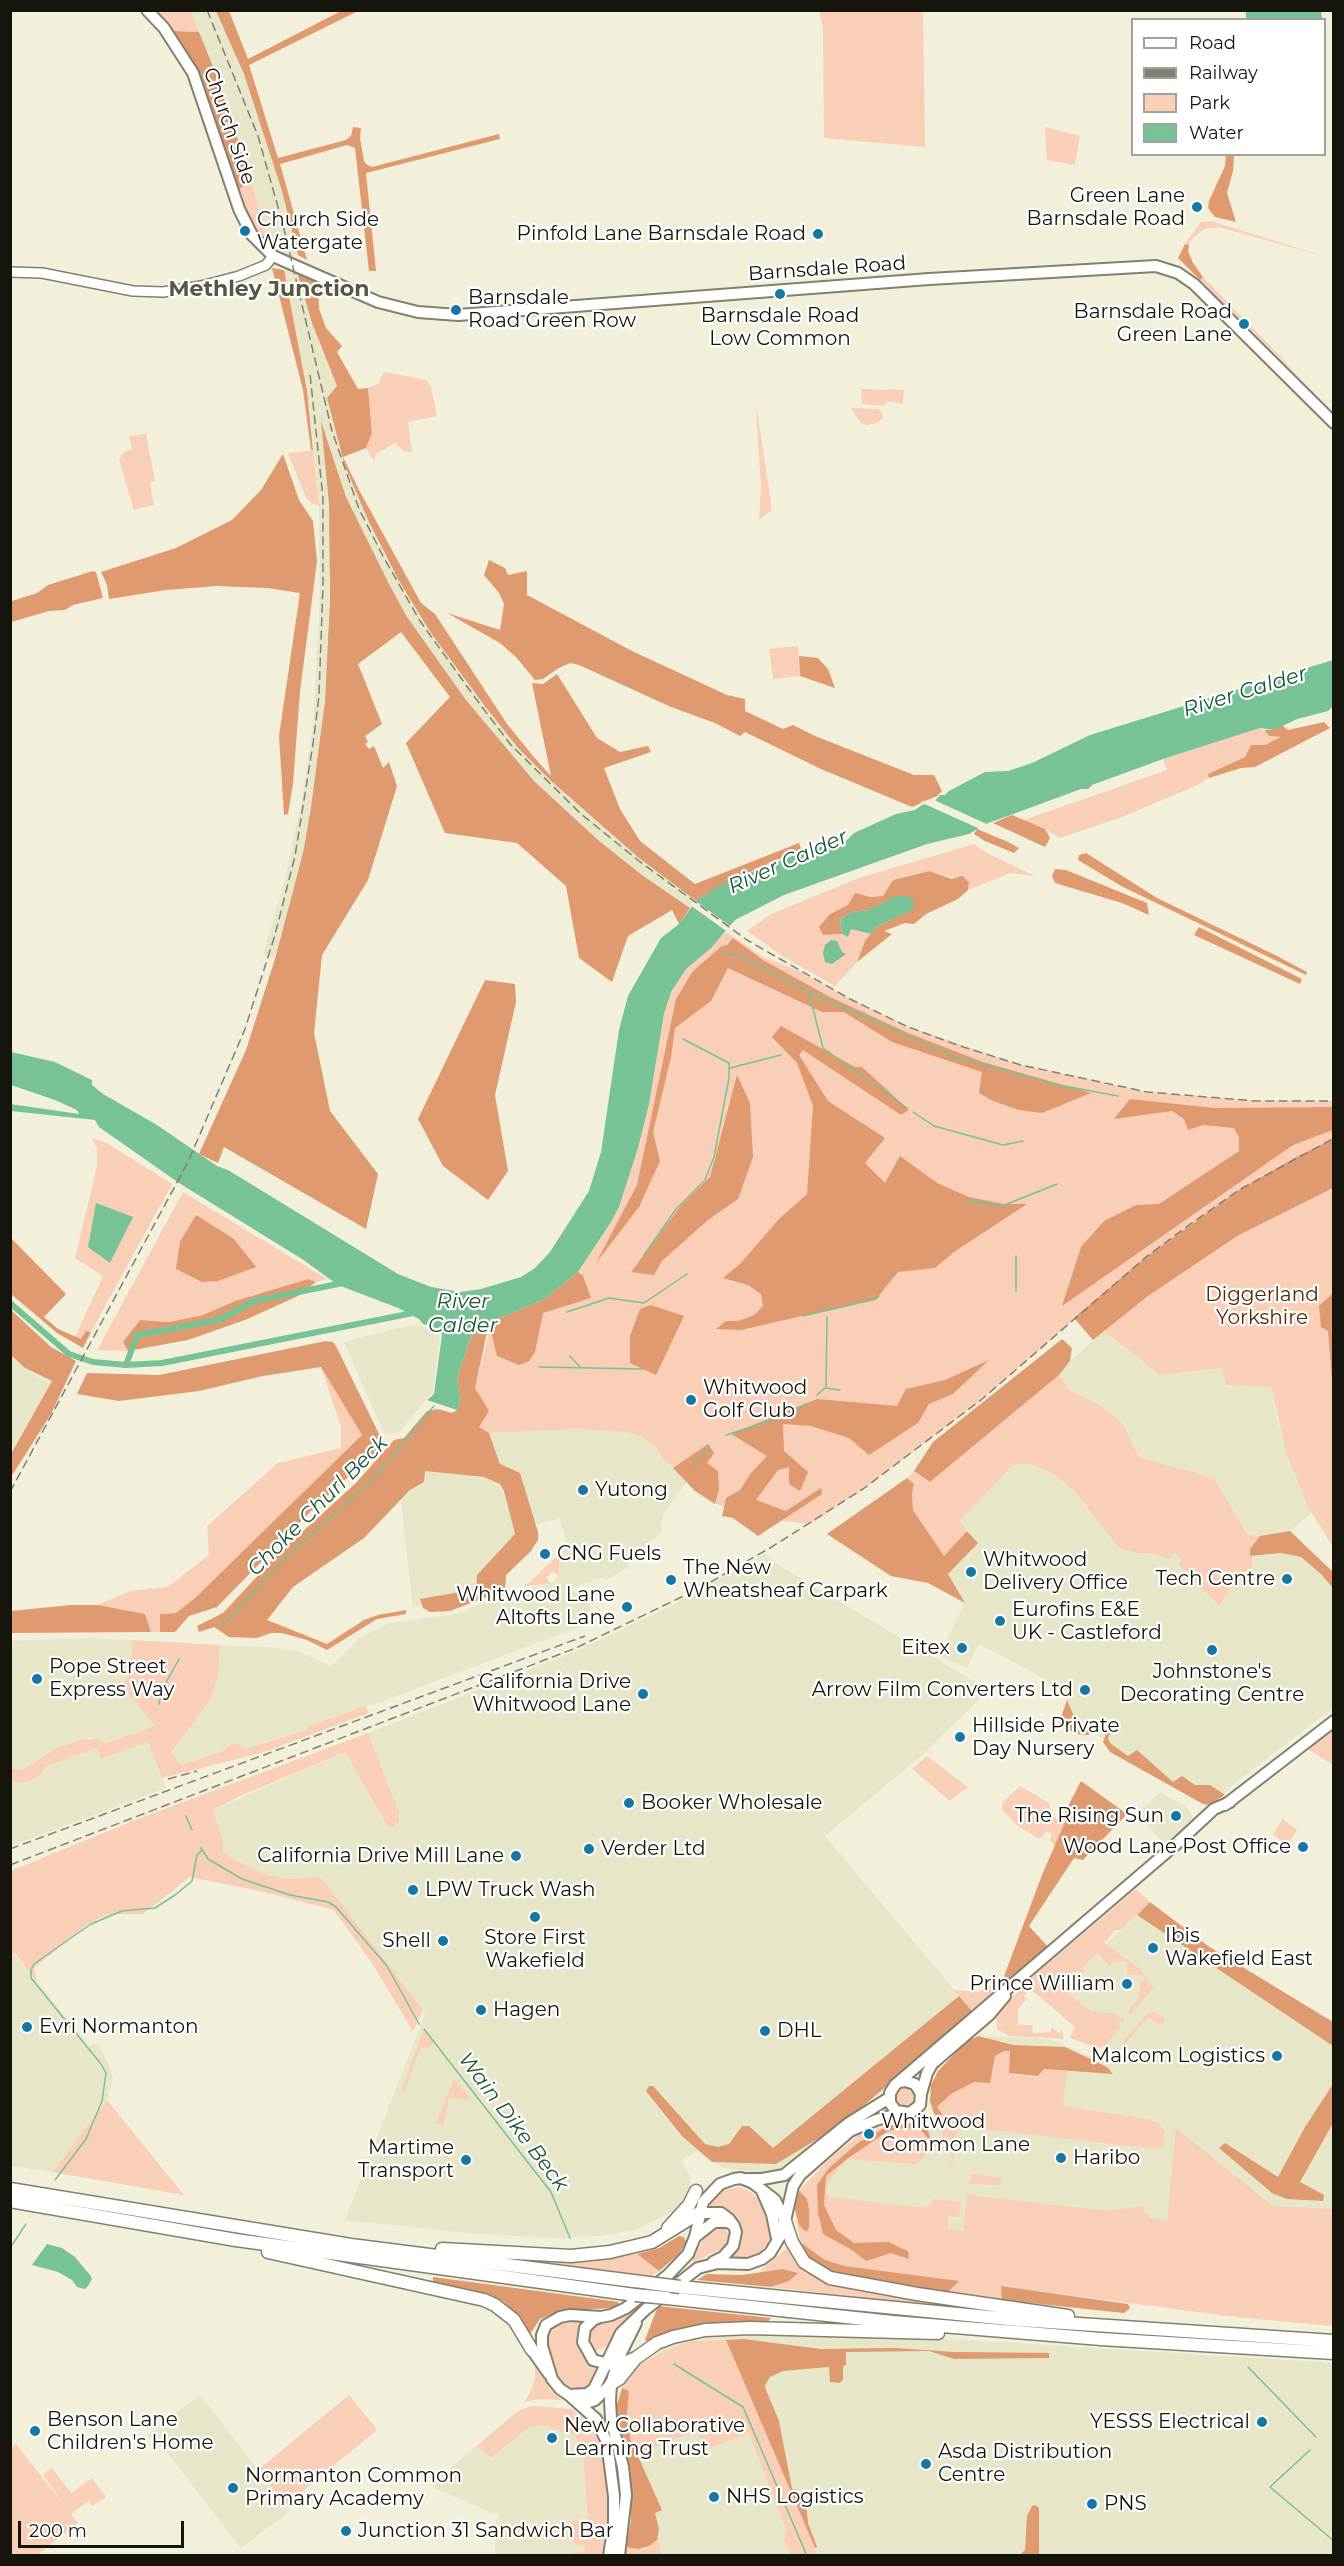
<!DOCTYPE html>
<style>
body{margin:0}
#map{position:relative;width:1344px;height:2566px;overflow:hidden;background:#f2f0db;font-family:Montserrat,sans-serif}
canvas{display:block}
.frame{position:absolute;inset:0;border:12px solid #15150d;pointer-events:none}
.legend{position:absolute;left:1131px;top:18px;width:195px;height:138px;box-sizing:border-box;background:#fff;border:2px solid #a1a19e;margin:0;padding:8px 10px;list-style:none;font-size:18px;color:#15150d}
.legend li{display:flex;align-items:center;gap:12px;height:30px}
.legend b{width:30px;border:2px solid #a1a19e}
.scale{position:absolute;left:18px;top:2521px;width:166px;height:27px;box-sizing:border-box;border:3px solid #15150d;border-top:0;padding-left:8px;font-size:18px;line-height:21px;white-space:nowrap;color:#15150d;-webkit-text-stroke:4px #fff;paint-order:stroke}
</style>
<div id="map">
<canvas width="1344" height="2566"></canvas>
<div class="frame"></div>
<ul class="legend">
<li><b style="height:8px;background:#fff"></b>Road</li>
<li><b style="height:8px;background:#828173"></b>Railway</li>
<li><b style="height:16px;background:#facfb7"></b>Park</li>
<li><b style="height:16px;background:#77c395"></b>Water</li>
</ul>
<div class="scale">200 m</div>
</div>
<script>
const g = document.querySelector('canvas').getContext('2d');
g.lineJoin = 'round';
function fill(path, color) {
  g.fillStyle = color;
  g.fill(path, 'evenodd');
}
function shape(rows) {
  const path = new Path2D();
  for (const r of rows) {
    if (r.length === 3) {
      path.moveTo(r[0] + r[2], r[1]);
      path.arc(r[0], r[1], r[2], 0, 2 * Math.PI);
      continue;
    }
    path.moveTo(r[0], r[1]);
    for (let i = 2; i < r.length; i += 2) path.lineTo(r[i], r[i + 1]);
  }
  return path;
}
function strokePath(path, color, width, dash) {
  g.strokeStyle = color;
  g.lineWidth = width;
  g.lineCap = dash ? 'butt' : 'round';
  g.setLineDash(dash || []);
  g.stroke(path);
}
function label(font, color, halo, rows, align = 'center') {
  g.font = font + ' Montserrat,sans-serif';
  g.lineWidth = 4.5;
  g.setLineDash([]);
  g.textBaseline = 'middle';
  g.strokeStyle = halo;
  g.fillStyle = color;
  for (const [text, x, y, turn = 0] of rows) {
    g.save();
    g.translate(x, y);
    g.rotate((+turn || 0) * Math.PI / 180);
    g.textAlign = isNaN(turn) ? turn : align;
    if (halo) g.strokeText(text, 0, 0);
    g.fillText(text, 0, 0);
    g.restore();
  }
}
fill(shape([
 [190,11,216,11,222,23,244,74,260,122,282,191,298,255,285,257,266,241,251,180,216,74],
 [287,269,297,272,312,323,338,386,327,398,350,480,381,547,431,633,484,705,518,748,550,780,639,858,696,901,690,908,642,875,598,840,534,781,466,700,407,617,389,584,346,497,323,425,330,536,327,665,320,747,303,853,275,959,263,955,286,876,303,793,313,724,320,598,319,505,310,412,284,270],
 [418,1325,436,1331,440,1337,433,1393,426,1399,400,1432,384,1434,344,1342,398,1328],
 [1104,1331,1160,1375,1223,1368,1226,1385,1271,1387,1277,1419,1308,1507,1312,1513,1290,1531,1260,1536,1248,1535,1214,1478,1139,1457,1123,1424,1103,1407,1068,1389,1059,1375,1070,1361],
 [11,1355,28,1371,51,1384,11,1453],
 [576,1429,627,1432,642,1437,656,1448,662,1458,688,1480,664,1513,661,1523,663,1530,627,1565,628,1568,606,1580,603,1577,570,1589,587,1600,595,1621,378,1703,353,1710,306,1727,307,1730,245,1749,235,1743,232,1744,221,1752,181,1765,171,1754,210,1701,218,1677,220,1645,269,1647,300,1652,331,1666,359,1638,389,1623,458,1614,502,1594,551,1584,559,1577,560,1558,566,1540,559,1518,536,1525,520,1473,500,1464,489,1433],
 [1031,1464,1055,1475,1077,1494,1118,1547,1136,1553,1156,1554,1170,1558,1173,1553,1183,1558,1219,1606,1234,1584,1252,1566,1250,1556,1281,1553,1301,1557,1321,1574,1333,1588,1333,1708,1235,1783,1213,1804,1167,1779,1137,1751,1128,1756,1076,1721,1067,1700,1043,1678,979,1644,967,1668,939,1656,965,1603,948,1574,978,1543,959,1521,1013,1465],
 [424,1470,484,1477,500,1484,504,1491,515,1535,477,1575,476,1589,421,1599,422,1605,413,1608,401,1500,410,1490,424,1482],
 [766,1553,774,1562,811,1585,989,1690,921,1756,825,1836,973,2012,889,2086,796,2160,777,2172,764,2173,723,2168,698,2151,681,2160,690,2176,690,2188,686,2198,672,2212,635,2230,599,2236,559,2238,477,2234,345,2220,425,2014,321,1877,289,1879,267,1875,235,1860,223,1852,223,1840,213,1810,345,1752,385,1822,388,1827,393,1828,396,1826,400,1816,399,1812,368,1733,574,1652,671,1606],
 [82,1638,132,1640,130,1674,122,1685,156,1726,104,1744,90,1737,83,1739,57,1748,22,1770,11,1769,11,1641],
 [148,1742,166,1788,11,1846,11,1780,22,1782,40,1776,45,1767,97,1748,101,1759],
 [1160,1792,1187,1807,1194,1819,1194,1822,1165,1846,1137,1813],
 [1137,1915,1198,1957,1333,2022,1333,2326,1236,2317,1001,2286,800,2242,795,2209,799,2191,825,2163,859,2135,911,2123,927,2127,955,2092,969,2088,986,2036,1049,2039,1090,2056,1113,2053,1051,1995],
 [14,1953,89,2045,98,2044,110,2067,113,2079,107,2100,52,2172,11,2166,10,1956],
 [712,2333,890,2335,1333,2363,1333,2555,495,2555,496,2520,500,2516,436,2489,432,2483,518,2411,532,2406,571,2409,581,2417,615,2412,622,2388,658,2348,675,2340],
 [200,2395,290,2511,241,2548,162,2446,157,2447,147,2435]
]), '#e8e6c9');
fill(shape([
 [157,11,190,11,199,32,174,31],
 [819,11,923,11,925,147,824,138,823,30],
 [1045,127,1080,136,1075,165,1047,160],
 [251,180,266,240,285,257,274,251,257,234,244,210,238,190],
 [1211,221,1333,259,1219,227,1204,229,1192,239,1189,245,1185,244,1201,222],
 [1203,277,1282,358,1297,375,1200,280],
 [384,372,426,380,431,387,437,416,408,422,412,452,403,451,395,443,376,454,374,461,366,448,372,432,368,388,378,384],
 [861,389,904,390,903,404,887,401,884,406,862,404],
 [851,408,878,409,882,412,883,418,877,423,866,425,860,422],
 [756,410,757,410,772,510,759,520,761,486],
 [146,434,155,481,150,483,154,505,134,510,119,460,123,453,132,449,129,436],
 [313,450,319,505,313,504,306,498,288,453],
 [798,646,800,676,773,679,769,649],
 [1260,728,1269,736,1282,737,1245,757,1209,773,1209,778,1200,784,1122,817,1060,838,1045,829,1021,821,1167,770,1163,759],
 [974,844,985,852,1035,876,1010,873,968,890,969,882,944,875,929,871,909,875,893,880,883,896,870,897,830,914,823,935,842,934,848,937,851,929,871,934,865,941,857,962,835,986,784,957,747,931,769,915,859,878],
 [726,932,765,958,797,970,850,999,906,1026,1021,1065,1147,1092,1255,1101,1333,1101,1333,1139,1296,1157,1239,1190,1189,1225,1146,1257,981,1400,863,1489,810,1524,744,1517,713,1502,662,1458,656,1448,642,1437,627,1432,576,1429,489,1433,479,1427,475,1388,489,1332,543,1300,578,1272,611,1222,619,1207,638,1148,649,1104,664,1014,671,992,686,969],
 [92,1138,107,1143,172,1184,91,1332,86,1331,82,1339,75,1337,103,1276,75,1258,97,1166,97,1148],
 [1333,1188,1333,1547,1308,1507,1287,1454,1271,1387,1226,1385,1222,1368,1160,1375,1104,1331,1148,1296,1239,1235],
 [183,1192,327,1279,316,1282,308,1279,235,1301,203,1315,169,1322,140,1320,124,1342,128,1351,97,1350],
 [321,1367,363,1436,195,1598,176,1613,160,1614,160,1632,151,1632,145,1614,98,1605,130,1591,168,1587,209,1555,207,1526,278,1463,341,1448,341,1427],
 [1059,1375,1068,1389,1103,1407,1123,1424,1139,1457,1214,1478,1248,1535,1260,1536,1250,1549,1253,1566,1234,1584,1219,1606,1179,1564,1182,1558,1174,1553,1170,1559,1156,1554,1136,1553,1118,1547,1077,1494,1055,1475,1031,1464,1013,1465,960,1521,967,1531,944,1557,913,1510,912,1494,914,1484,907,1478,914,1471,930,1482],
 [556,1557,560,1558,559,1577,553,1571,546,1578,551,1584,519,1586,529,1583],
 [132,1640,220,1645,218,1677,210,1701,171,1753,181,1765,221,1752,232,1744,239,1744,245,1749,307,1730,306,1727,365,1706,369,1713,261,1753,162,1778,148,1742,101,1759,97,1748,45,1767,40,1776,22,1783,11,1780,11,1769,22,1770,57,1748,83,1739,101,1739,104,1744,155,1726,122,1685,130,1674],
 [1333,1727,1333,1765,1306,1748],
 [368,1733,399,1812,399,1822,393,1828,388,1827,385,1822,345,1752,238,1797,213,1810,223,1840,223,1852,235,1860,267,1875,289,1879,321,1877,423,2010,413,2032,372,1963,334,1910,260,1891,190,1877,143,1914,116,1914,100,1918,87,1925,34,1968,37,1982,15,1953,11,1956,11,1871,130,1822],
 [927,1756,968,1787,950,1801,912,1769],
 [1020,1786,1049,1803,1050,1807,1046,1814,1065,1822,1055,1846,1050,1840,1052,1834,1045,1831,1043,1837,1037,1838,1017,1825,1002,1810,1002,1803],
 [1283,1819,1297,1830,1289,1843,1284,1842,1273,1834],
 [1136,1889,1150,1902,1121,1930,1116,1930,1104,1943,1140,1969,1154,1987,1130,2015,1128,2011,1139,1997,1140,1983,1145,1980,1145,1976,1127,1974,1127,1962,1112,1961,1110,1967,1098,1953,1082,1967,1085,1971,1082,1973,1078,1970,1067,1981,1071,1985,1069,1994,1081,2004,1091,2011,1112,2013,1124,2020,1123,2024,1120,2022,1119,2025,1121,2027,1104,2047,1097,2048,1070,2038,1075,2027,1033,1991,1031,1993,1028,1991,1024,1996,1027,1999,1018,2009,1018,2025,1032,2025,1033,2033,1051,2032,1051,2027,1059,2033,1062,2030,1064,2039,1009,2036,997,2029,996,2017,1025,1983],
 [1003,1979,1008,1984,973,2012,954,1990,978,1992],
 [1154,2012,1164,2018,1163,2024,1159,2025,1148,2017,1125,2044,1123,2041,1148,2013],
 [424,2028,435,2042,426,2049,421,2047,404,2092,402,2089],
 [1004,2051,1010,2051,1009,2073,1030,2077,1038,2076,1044,2069,1067,2071,1063,2106,1147,2119,1159,2123,1165,2131,1163,2147,1155,2149,958,2126,951,2174,952,2158,934,2114,940,2117,937,2107,951,2094,993,2072,995,2056],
 [454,2078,472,2100,449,2098,444,2125,436,2123],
 [906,2098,11],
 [107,2100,184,2195,52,2172],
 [911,2123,927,2128,936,2145,917,2164,847,2159,829,2181,826,2191,829,2197,926,2208,932,2203,933,2199,961,2202,959,2217,949,2216,947,2229,963,2231,967,2195,1108,2211,1143,2206,1144,2212,1149,2214,1149,2218,1167,2221,1176,2128,1273,2206,1333,2209,1333,2326,1236,2317,1002,2286,1002,2300,946,2294,958,2281,845,2266,825,2260,800,2242,795,2209,799,2191,825,2163,859,2135,890,2125],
 [973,2174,1002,2178,1001,2185,967,2184],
 [740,2187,750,2191,762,2203,772,2230,771,2237,768,2244,756,2256,727,2259,735,2250,733,2216,719,2207,709,2206,720,2191],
 [723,2225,729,2235,725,2247,694,2262,692,2259,701,2245,706,2230],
 [789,2246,802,2265,993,2309,1003,2314,771,2287,789,2281,782,2269,760,2271],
 [637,2254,659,2271,652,2276,513,2261,508,2258,589,2260],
 [641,2303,643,2304,608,2346,594,2351,589,2349,586,2333,590,2326],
 [565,2320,587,2320,579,2342,581,2351,589,2361,602,2368,595,2383,587,2389,573,2389,565,2386,557,2377,547,2353,548,2331],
 [726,2340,815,2548,815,2554,791,2555,784,2540,786,2529,749,2433,704,2450,697,2431,636,2454,630,2438,627,2414,629,2391,622,2388,642,2363,668,2350,691,2341],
 [535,2363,551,2391,561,2400,539,2399,524,2402,530,2393,535,2378],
 [349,2395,377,2430,286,2505,258,2470],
 [532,2406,571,2409,581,2417,599,2441,609,2480,610,2513,605,2555,571,2555,576,2552,584,2553,585,2545,575,2544,573,2541,571,2522,588,2520,583,2450,574,2434,541,2425,527,2429,491,2458,477,2446,518,2411],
 [16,2444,63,2504,43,2474,52,2468,71,2493,92,2478,106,2497,92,2506,89,2501,71,2514,78,2523,37,2555,11,2555,10,2448],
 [657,2540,662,2555,625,2556,626,2547,644,2549]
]), '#facfb7');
fill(shape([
 [216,11,229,11,248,59,341,11,358,11,249,65,278,158,346,140,351,136,353,127,361,128,360,138,364,161,367,165,372,167,499,134,500,139,366,173,376,271,369,271,355,148,347,145,280,164,307,260,298,255,282,191,244,74],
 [174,31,199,32,216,74,251,180,238,190,198,72],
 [1226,155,1234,155,1233,171,1227,193,1236,222,1215,217,1208,208,1209,201,1225,166],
 [1185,244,1189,245,1188,251,1193,263,1203,277,1200,280,1178,258],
 [272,268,284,270,307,391,313,450,311,450,303,390],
 [297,272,318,281,319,309,326,328,342,346,337,352,358,389,368,388,372,433,366,448,343,457,359,490,421,603,435,614,507,724,533,756,551,776,532,683,543,684,557,674,597,738,620,752,648,746,651,752,604,768,620,809,640,841,695,884,799,843,801,849,739,877,696,901,639,858,550,780,518,748,484,705,431,633,398,579,368,520,345,466,327,398,337,386,312,323],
 [321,421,346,497,389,584,407,617,466,700,534,781,598,840,642,875,690,908,679,924,672,910,628,936,612,982,579,958,566,886,517,843,445,833,406,743,450,697,401,632,358,664,382,724,365,736,368,742,365,744,369,749,374,746,383,768,389,762,397,786,368,880,322,955,314,1033,330,1111,378,1174,366,1229,224,1147,218,1163,199,1154,246,1050,275,959,303,853,311,807,325,701,330,597,329,505],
 [283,454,299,500,313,521,317,561,300,691,293,784,288,814,284,815,279,736,300,593,267,588,217,586,166,590,109,599,107,585,101,572,176,548,232,520,261,490],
 [489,560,505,568,508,575,527,571,527,595,632,651,727,695,745,699,745,711,783,729,793,725,815,736,914,775,934,775,942,791,937,796,912,807,821,769,745,732,740,736,715,723,671,707,579,665,570,663,557,669,543,679,535,680,516,657,500,643,447,613,500,630,504,604,499,593,484,575],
 [93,571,96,572,103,598,73,605,65,610,49,611,11,622,12,601,37,593,48,585],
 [799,656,818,658,828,669,835,688,800,676],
 [1324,722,1330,728,1255,767,1241,768,1209,778,1208,774,1245,757,1251,745,1265,745,1281,737,1269,736,1264,730,1274,730,1282,725,1288,730],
 [1012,815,1045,829,1050,838,1045,847,993,823],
 [977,829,1006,841,1019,848,1014,853,985,841,974,834],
 [1086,853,1157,898,1275,955,1307,972,1306,975,1123,887,1078,860,1079,855],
 [1055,869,1066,870,1147,903,1149,915,1122,903,1055,883,1052,876],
 [929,871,952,879,962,876,969,882,968,890,958,899,926,914,914,924,905,923,884,931,892,934,857,962,865,941,876,927,913,909,896,897,869,910,852,912,840,919,842,934,823,935,819,927,830,914,848,905,855,893,870,897,883,896,893,880],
 [1199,927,1302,979,1300,984,1194,935],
 [733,938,763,960,830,997,908,1033,983,1062,1091,1093,1042,1113,1019,1110,993,1101,979,1093,982,1072,892,1042,844,1012,822,1012,728,968,711,1001,675,1028,671,1057,653,1132,660,1161,639,1207,596,1263,637,1185,676,999,693,971,722,946,727,945],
 [485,980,515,984,516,1002,495,1095,508,1171,488,1200,443,1166,418,1119],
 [781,1026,855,1067,862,1067,909,1110,901,1115,803,1050,799,1055,828,1101,885,1138,865,1163,885,1183,900,1156,937,1183,969,1197,1004,1204,1027,1204,954,1252,935,1268,898,1272,876,1299,741,1330,716,1329,726,1321,738,1321,754,1315,763,1306,761,1294,748,1285,723,1278,740,1264,779,1219,807,1194,813,1106,797,1063,772,1037],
 [737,1075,750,1103,753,1157,738,1199,708,1220,662,1261,654,1275,631,1272,682,1204,710,1177],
 [1130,1099,1214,1108,1333,1107,1333,1130,1293,1145,1062,1306,1081,1247,1104,1221,1136,1205,1159,1204,1239,1151,1239,1137,1234,1128,1203,1125,1188,1130,1184,1119,1172,1111,1114,1119],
 [1333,1139,1333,1188,1239,1235,1148,1296,1093,1340,1074,1318,1146,1257,1239,1190,1296,1157],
 [196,1215,234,1239,256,1267,218,1281,202,1282,176,1269,180,1242],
 [10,1237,66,1294,44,1317,58,1329,81,1339,86,1331,91,1332,83,1348,57,1333,11,1294],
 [578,1272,583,1276,591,1298,543,1313,535,1352,529,1361,519,1365,497,1356,489,1323,475,1388,489,1411,479,1427,489,1433,500,1464,520,1473,538,1532,538,1540,531,1551,506,1575,505,1590,450,1611,430,1612,423,1608,420,1599,476,1589,477,1575,515,1534,504,1491,500,1484,484,1477,425,1471,424,1482,410,1490,364,1538,293,1587,267,1620,327,1644,364,1620,378,1615,406,1610,406,1614,377,1619,327,1650,307,1640,282,1633,271,1633,257,1638,229,1637,214,1627,199,1632,197,1626,223,1613,278,1554,356,1483,394,1440,404,1438,427,1411,437,1409,452,1413,457,1410,460,1402,457,1378,471,1337,476,1332,490,1322,543,1300],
 [308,1279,316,1282,298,1296,245,1320,188,1340,128,1351,123,1342,140,1320,169,1322,203,1315,235,1301],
 [1333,1293,1333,1391,1328,1331,1321,1327,1319,1306],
 [651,1305,684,1316,656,1375,630,1363,630,1336,640,1309],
 [11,1310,51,1347,76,1361,51,1414,11,1477,11,1454,52,1381,25,1368,11,1355],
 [1062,1339,1072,1348,1070,1361,1059,1375,930,1482,914,1471,933,1442],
 [326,1341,333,1342,337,1348,380,1436,383,1442,380,1448,311,1511,217,1607,189,1616,175,1632,160,1632,160,1614,176,1613,195,1598,362,1435,321,1367,263,1376,199,1391,119,1401,77,1394,87,1373,159,1375],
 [989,1360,953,1394,929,1404,918,1423,869,1455,849,1438,811,1426,783,1424,784,1451,808,1472,800,1491,789,1484,789,1467,778,1470,756,1500,786,1511,821,1488,822,1494,758,1536,733,1518,722,1516,726,1498,740,1490,751,1473,767,1456,731,1434,817,1399,897,1406,906,1389,945,1380],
 [708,1444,714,1453,707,1463,718,1471,719,1489,715,1504,695,1491,673,1468],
 [907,1478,914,1484,912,1494,913,1510,944,1556,967,1531,978,1543,948,1574,965,1603,928,1583,891,1576,827,1534],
 [1290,1531,1333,1572,1333,1588,1321,1574,1301,1557,1281,1553,1250,1556,1250,1549,1260,1536],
 [71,1605,98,1605,145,1614,151,1632,11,1633,11,1611],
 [1067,1700,1076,1721,1093,1732,1088,1735,1076,1734,1059,1723],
 [1111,1720,1112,1728,1108,1738,1110,1743,1128,1756,1137,1750,1173,1782,1182,1776,1195,1785,1210,1785,1225,1795,1208,1805,1203,1804,1110,1752,1103,1742],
 [1081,1781,1127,1814,1083,1860,1074,1858,1029,1926,1048,1947,1008,1984,1003,1979,1042,1875,1068,1815,1065,1812],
 [1150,1902,1208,1946,1333,2022,1333,2046,1137,1915],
 [959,1996,973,2012,841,2125,776,2164,712,2162,682,2136,646,2091,649,2086,653,2086,705,2144,718,2147,729,2144,742,2126,749,2126,773,2148],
 [978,2036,1013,2045,1065,2047,1107,2067,1113,2074,1044,2069,1038,2076,1009,2073,1010,2051,1004,2051,995,2056,990,2083,974,2082,951,2094,937,2107,942,2114,940,2117,934,2114,930,2101,931,2085,938,2071,966,2042],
 [1333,2084,1333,2123,1300,2182,1324,2195,1323,2201,1287,2199,1272,2193,1219,2148,1225,2143,1278,2177,1305,2127],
 [911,2123,927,2128,932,2143,921,2130,904,2128,888,2131,847,2159,826,2176,824,2205,836,2230,854,2243,888,2242,908,2251,909,2259,891,2253,866,2261,852,2250,823,2234,818,2213,817,2185,829,2168,858,2143,890,2125],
 [799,2191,807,2199,809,2210,809,2228,806,2232,799,2225,795,2209],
 [679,2236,684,2237,686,2242,679,2254,659,2271,637,2254,659,2248],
 [800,2242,825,2260,845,2266,959,2281,946,2294,828,2272,810,2259],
 [782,2269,798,2273,789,2281,771,2287,697,2280,707,2274,742,2275],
 [433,2277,619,2302,617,2308,561,2310,540,2319,530,2334,517,2314,503,2301,479,2292,433,2282],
 [1001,2286,1128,2304,1130,2308,1124,2313,1002,2300],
 [658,2306,771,2318,767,2323,718,2323,685,2328,648,2343,645,2340],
 [743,2339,821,2349,894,2348,955,2352,1049,2353,1049,2358,954,2359,929,2351,846,2352,846,2365,843,2366,843,2380,839,2383,830,2382,829,2367,783,2371,770,2377,765,2385,766,2390,779,2421,792,2489,798,2490,798,2501,806,2501,808,2523,817,2547,815,2548,726,2340],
 [622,2388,629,2391,627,2414,630,2438,662,2510,655,2513,659,2529,657,2540,649,2546,638,2549,626,2547,631,2521,630,2497,615,2412],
 [1035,2505,1039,2508,1039,2555,1020,2555,1025,2550,1027,2516,1032,2506]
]), '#df9a6f');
fill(shape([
 [1246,11,1321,11,1322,19,1246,19],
 [1333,660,1333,706,1328,711,1297,719,1274,730,1260,728,1163,759,1092,785,1088,789,1081,789,986,824,969,834,927,844,784,895,735,920,711,948,686,969,671,992,664,1014,649,1104,638,1148,619,1207,611,1222,578,1272,543,1300,490,1322,471,1337,457,1378,460,1402,457,1410,427,1400,434,1394,442,1335,439,1329,423,1324,419,1319,398,1308,338,1285,302,1259,179,1183,99,1127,95,1120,11,1111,10,1104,79,1114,77,1110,55,1100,11,1085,11,1052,55,1062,92,1080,92,1085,103,1094,157,1125,217,1166,228,1170,398,1274,431,1287,460,1292,481,1289,521,1277,535,1268,550,1252,589,1191,601,1152,619,1030,628,996,661,938,679,924,696,901,724,883,800,853,805,848,837,845,847,840,854,833,896,814,915,810,922,805,935,801,940,795,945,795,949,791,985,772,1008,771,1032,763,1090,735],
 [896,896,908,896,913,901,914,909,876,927,871,934,851,929,848,937,842,934,840,919,852,912,869,910],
 [831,940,837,941,842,952,846,954,832,964,825,962,823,953,825,945],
 [96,1203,133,1217,110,1263,88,1247],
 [47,2244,62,2248,75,2257,90,2275,92,2279,88,2286,85,2289,77,2287,72,2280,58,2272,32,2265]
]), '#77c395');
fill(shape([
 [932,799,991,826,980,829,920,802],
 [694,900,733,928,729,933,690,905]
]), '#f2f0db');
strokePath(shape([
 [722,953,739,955,809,992,952,1056,1059,1085,1118,1096],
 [809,993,823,1048,907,1108],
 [730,1068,781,1055],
 [913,1112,934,1126,1003,1145,1023,1141],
 [968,1201,1002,1206,1057,1184],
 [644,1255,676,1209,705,1180,714,1157,729,1078,729,1063,683,1039],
 [1016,1256,1016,1291],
 [567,1312,609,1298,644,1303,687,1274],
 [803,1316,876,1299,879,1296],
 [827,1317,826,1388,840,1390],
 [570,1356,581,1368],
 [539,1367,643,1369],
 [817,1395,825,1388],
 [726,1435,776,1419,806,1404],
 [693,1465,709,1446],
 [222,1626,282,1561,370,1482,434,1406],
 [159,1704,162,1690,179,1659],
 [186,1816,192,1830],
 [201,1848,208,1859,242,1879,290,1895,328,1902,336,1907,387,1966,419,2024],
 [424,2029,551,2192,570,2238],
 [55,2180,86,2139,102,2101,106,2073,101,2064,31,1978,31,1970,34,1964,91,1924,122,1911,155,1908,175,1895,192,1881,197,1855,202,1850],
 [10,2248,26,2224],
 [674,2364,743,2407,807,2556],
 [1248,2367,1316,2437],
 [1310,2450,1270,2487,1334,2541]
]), '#77c395', 1.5);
strokePath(shape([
 [10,1303,69,1354,93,1362,126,1365,162,1363,413,1313],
 [126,1365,137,1335,219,1320,254,1301,343,1283]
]), '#77c395', 6);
const secondary = shape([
 [10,272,42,273,133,291,163,292,201,286,239,276,266,265,273,256]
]);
const primary = shape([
 [147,10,164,28,193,73,239,209,252,235,273,256,378,302,418,312,458,315,929,279,1156,266,1178,273,1194,284,1334,423],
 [1225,1805,1334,1721],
 [899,2082,905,2081,915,2084,921,2094,920,2105,910,2113,896,2111,890,2103,890,2093,895,2085,1174,1846,1214,1809,1230,1802],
 [921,2094,927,2073,932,2064,989,2015,1005,1996],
 [747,2179,762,2179,784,2175,849,2123,889,2098],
 [762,2191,772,2214,777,2239],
 [699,2213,721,2213,729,2219,734,2226,736,2232,733,2246,723,2257,713,2262],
 [785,2221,775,2200,753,2183,741,2178,734,2179,720,2184,703,2202,695,2237,688,2254,668,2275,626,2308,611,2315,601,2317,570,2315,560,2317,546,2325,542,2335,542,2346,552,2379,560,2389,569,2395,587,2394,594,2389,621,2333,646,2309,698,2268,718,2263,748,2264,762,2259,770,2253,782,2233,785,2221,793,2186,800,2175,850,2131,876,2120,901,2113],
 [695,2237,714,2222,728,2222,733,2225],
 [600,2317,593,2320,585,2328,583,2342,593,2360,612,2365],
 [532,2350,549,2374],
 [569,2395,596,2419,607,2442,614,2496,614,2524,609,2556],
 [580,2405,595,2400,611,2384],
 [619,2556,626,2495,623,2467,611,2418,610,2401,611,2384,620,2355,636,2323]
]);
const motorway = shape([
 [10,2189,351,2245,649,2283],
 [10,2201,236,2240,635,2295],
 [785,2221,792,2242,804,2262,830,2278,917,2294,1068,2316],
 [668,2228,689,2205,696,2191],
 [442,2249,571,2256,610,2252,652,2242,699,2213],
 [268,2252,484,2300,495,2305,514,2320,532,2350],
 [680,2287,1019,2320,1334,2341],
 [667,2298,893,2322,1101,2339,1334,2353],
 [617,2366,636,2358,657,2343,673,2337,705,2330,750,2328,938,2333],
 [611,2384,619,2379,635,2359]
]);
strokePath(secondary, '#82816e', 12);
strokePath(primary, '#82816e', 14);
strokePath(motorway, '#82816e', 15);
strokePath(secondary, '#fff', 9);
strokePath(primary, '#fff', 10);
strokePath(motorway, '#fff', 12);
strokePath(shape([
 [207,10,258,136,283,225,332,431,359,509,384,558,420,621,479,703,511,745,581,814,639,861,747,940,850,999,906,1026,957,1045,1021,1065,1147,1092,1255,1101,1334,1101],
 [10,1492,188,1162,245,1029,275,935,295,856,313,744,319,696,323,584,323,498,310,374],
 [168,1779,197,1771],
 [10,1849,585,1636],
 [10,1865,576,1648,700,1588,770,1548,863,1489,981,1400,1146,1257,1189,1225,1239,1190,1334,1138]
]), '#828173', 1.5, [9, 4.5]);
const motorwayBridge = shape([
 [649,2283,680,2287],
 [635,2295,667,2298]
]);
strokePath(motorwayBridge, '#82816e', 15, []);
strokePath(motorwayBridge, '#fff', 12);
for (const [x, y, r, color] of [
 [1197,207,6,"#1578a4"],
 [245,231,6,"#1578a4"],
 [818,234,6,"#1578a4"],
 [780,294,6,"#1578a4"],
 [456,310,6,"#1578a4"],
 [1244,324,6,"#1578a4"],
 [691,1400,6,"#1578a4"],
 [583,1490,6,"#1578a4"],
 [545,1554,6,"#1578a4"],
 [971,1572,6,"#1578a4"],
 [1287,1579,6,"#1578a4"],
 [671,1580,6,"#1578a4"],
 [627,1607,6,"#1578a4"],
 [1000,1621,6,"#1578a4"],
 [962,1648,6,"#1578a4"],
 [1212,1650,6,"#1578a4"],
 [37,1679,6,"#1578a4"],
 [1085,1690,6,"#1578a4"],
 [643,1694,6,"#1578a4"],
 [960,1737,6,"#1578a4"],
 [629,1803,6,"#1578a4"],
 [1176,1816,6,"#1578a4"],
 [1303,1847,6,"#1578a4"],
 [589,1849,6,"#1578a4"],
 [516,1856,6,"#1578a4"],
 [413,1890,6,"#1578a4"],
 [535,1917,6,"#1578a4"],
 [443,1941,6,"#1578a4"],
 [1153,1948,6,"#1578a4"],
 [1127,1984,6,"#1578a4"],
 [481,2010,6,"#1578a4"],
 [27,2027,6,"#1578a4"],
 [765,2031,6,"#1578a4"],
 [1277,2056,6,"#1578a4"],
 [869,2134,6,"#1578a4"],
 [1061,2158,6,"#1578a4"],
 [466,2160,6,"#1578a4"],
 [1262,2422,6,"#1578a4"],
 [35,2431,6,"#1578a4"],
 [552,2438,6,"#1578a4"],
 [926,2464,6,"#1578a4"],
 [233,2488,6,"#1578a4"],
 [714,2497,6,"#1578a4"],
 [1092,2504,6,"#1578a4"],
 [346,2531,6,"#1578a4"]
]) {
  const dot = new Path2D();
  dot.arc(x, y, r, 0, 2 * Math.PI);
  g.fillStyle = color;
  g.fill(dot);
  strokePath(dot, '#fff', 2);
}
label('20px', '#15150d', '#fff', [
 ["Church Side",229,126,71],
 ["Barnsdale Road",827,269,-4]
]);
label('20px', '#15150d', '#fff', [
 ["Green Lane",1185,196,"right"],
 ["Barnsdale Road",1185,219,"right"],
 ["Church Side",257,220],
 ["Watergate",257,243],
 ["Pinfold Lane Barnsdale Road",806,234,"right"],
 ["Barnsdale",468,298],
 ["Road Green Row",468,321],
 ["Barnsdale Road",1232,312,"right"],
 ["Green Lane",1232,335,"right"],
 ["Barnsdale Road",780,316,"center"],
 ["Low Common",780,339,"center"],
 ["Whitwood",703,1388],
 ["Golf Club",703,1411],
 ["Yutong",595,1490],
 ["CNG Fuels",557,1554],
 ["Whitwood",983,1560],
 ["Delivery Office",983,1583],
 ["The New",683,1568],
 ["Wheatsheaf Carpark",683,1591],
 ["Tech Centre",1275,1579,"right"],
 ["Whitwood Lane",615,1595,"right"],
 ["Altofts Lane",615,1618,"right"],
 ["Eurofins E&E",1012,1610],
 ["UK - Castleford",1012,1633],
 ["Eitex",950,1648,"right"],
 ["Pope Street",49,1667],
 ["Express Way",49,1690],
 ["Johnstone's",1212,1672,"center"],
 ["Decorating Centre",1212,1695,"center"],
 ["California Drive",631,1682,"right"],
 ["Whitwood Lane",631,1705,"right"],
 ["Arrow Film Converters Ltd",1073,1690,"right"],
 ["Hillside Private",972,1726],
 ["Day Nursery",972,1749],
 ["Booker Wholesale",641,1803],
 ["The Rising Sun",1164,1816,"right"],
 ["Wood Lane Post Office",1291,1847,"right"],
 ["Verder Ltd",601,1849],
 ["California Drive Mill Lane",504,1856,"right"],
 ["LPW Truck Wash",425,1890],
 ["Ibis",1165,1936],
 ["Wakefield East",1165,1959],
 ["Store First",535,1938,"center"],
 ["Wakefield",535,1961,"center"],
 ["Shell",431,1941,"right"],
 ["Prince William",1115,1984,"right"],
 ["Hagen",493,2010],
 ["Evri Normanton",39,2027],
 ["DHL",777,2031],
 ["Malcom Logistics",1265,2056,"right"],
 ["Whitwood",881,2122],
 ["Common Lane",881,2145],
 ["Martime",454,2148,"right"],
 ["Transport",454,2171,"right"],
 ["Haribo",1073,2158],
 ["Benson Lane",47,2420],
 ["Children's Home",47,2443],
 ["YESSS Electrical",1250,2422,"right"],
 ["New Collaborative",564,2426],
 ["Learning Trust",564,2449],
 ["Asda Distribution",938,2452],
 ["Centre",938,2475],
 ["Normanton Common",245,2476],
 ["Primary Academy",245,2499],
 ["NHS Logistics",726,2497],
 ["PNS",1104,2504],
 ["Junction 31 Sandwich Bar",358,2531]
], 'left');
label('20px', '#542807', '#fff', [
 ["Diggerland",1262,1295],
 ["Yorkshire",1262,1318]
]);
label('italic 21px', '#1d5637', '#fff', [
 ["River Calder",1245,692,-17],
 ["River Calder",788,862,-24],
 ["River",463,1302],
 ["Calder",463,1326],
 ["Choke Churl Beck",318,1506,-45],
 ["Wain Dike Beck",513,2122,53]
]);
label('bold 22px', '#575645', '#fff', [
 ["Methley Junction",269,290]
]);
</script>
